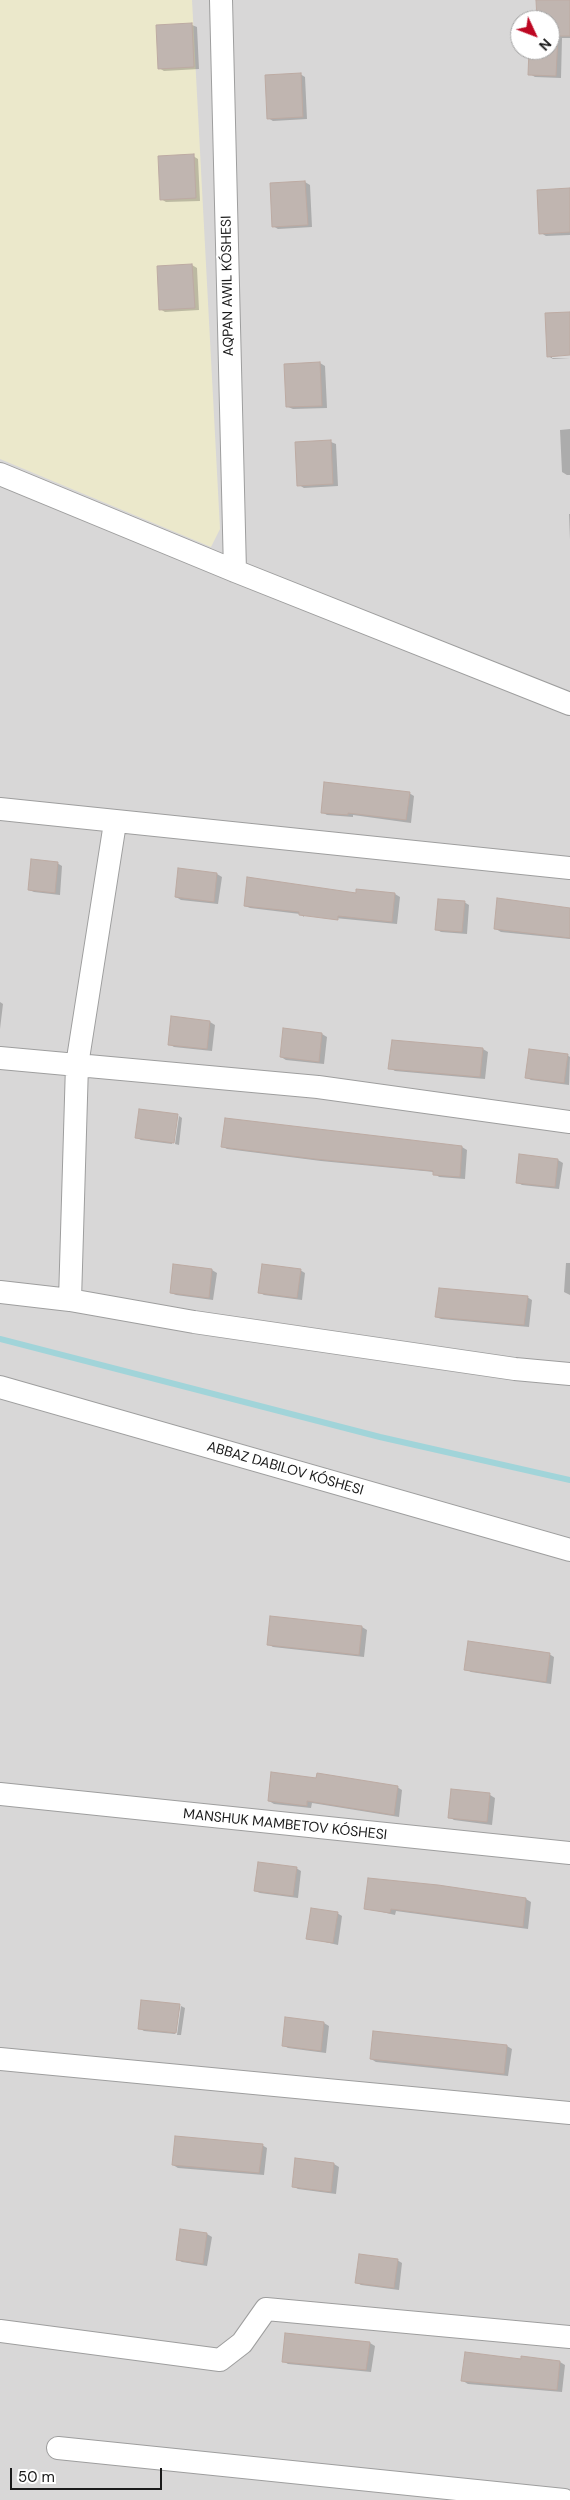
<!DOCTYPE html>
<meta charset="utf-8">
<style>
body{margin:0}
#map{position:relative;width:570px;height:2500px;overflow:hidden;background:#ece6e0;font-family:"DM Sans",sans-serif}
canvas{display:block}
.north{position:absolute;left:510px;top:10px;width:50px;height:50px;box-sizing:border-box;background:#fff;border:1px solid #a3a3a3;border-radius:50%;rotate:133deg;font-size:14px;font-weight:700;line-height:20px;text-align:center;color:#1a1a1a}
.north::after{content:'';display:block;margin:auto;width:18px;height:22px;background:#bd0722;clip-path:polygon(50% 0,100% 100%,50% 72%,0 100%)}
.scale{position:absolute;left:10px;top:2468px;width:152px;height:22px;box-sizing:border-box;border:2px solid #1a1a1a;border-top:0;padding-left:6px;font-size:15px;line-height:18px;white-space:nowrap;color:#1a1a1a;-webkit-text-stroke:4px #fff;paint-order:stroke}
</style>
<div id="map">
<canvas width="570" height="2500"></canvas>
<div class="north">N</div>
<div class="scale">50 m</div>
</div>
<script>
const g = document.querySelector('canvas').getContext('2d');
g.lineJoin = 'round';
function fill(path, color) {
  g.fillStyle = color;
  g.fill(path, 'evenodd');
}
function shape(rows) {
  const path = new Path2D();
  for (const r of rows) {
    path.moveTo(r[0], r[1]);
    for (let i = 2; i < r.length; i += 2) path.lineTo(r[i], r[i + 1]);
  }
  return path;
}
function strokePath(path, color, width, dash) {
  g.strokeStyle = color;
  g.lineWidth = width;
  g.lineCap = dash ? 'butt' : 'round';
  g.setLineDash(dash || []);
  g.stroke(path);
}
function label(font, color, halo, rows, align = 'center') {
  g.font = font + ' "DM Sans",sans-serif';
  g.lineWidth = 4;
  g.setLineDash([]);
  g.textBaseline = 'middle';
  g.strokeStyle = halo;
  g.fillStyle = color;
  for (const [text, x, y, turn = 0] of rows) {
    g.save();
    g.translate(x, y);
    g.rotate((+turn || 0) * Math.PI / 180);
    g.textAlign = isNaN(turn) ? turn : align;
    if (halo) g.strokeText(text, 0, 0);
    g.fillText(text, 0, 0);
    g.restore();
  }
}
fill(shape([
 [0,0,570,0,570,2500,0,2500],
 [520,20,550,20,550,50,520,50]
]), '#d8d7d7');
fill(shape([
 [0,0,192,0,220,529,211,547,0,459]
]), '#ebe8cb');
fill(shape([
 [537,0,570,0,570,38,562,38,561,78,535,77,530,74,530,50,550,50,550,20,538,20],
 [192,25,197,27,199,69,164,71,159,68],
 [300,74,305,77,307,119,273,121,268,118],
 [193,156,198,159,200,201,166,202,161,199],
 [305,182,310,185,312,227,278,229,273,226,271,184],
 [570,190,570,235,546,236,541,233],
 [192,265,197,268,199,310,165,312,160,309,158,267],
 [570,313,570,354,552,355,552,358,570,358,553,359,548,356],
 [320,363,325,366,327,408,293,409,288,407],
 [570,429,570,475,567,475,562,472,560,430],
 [331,442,336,444,338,486,304,488,299,485],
 [569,514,570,514,570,540],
 [409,793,414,796,411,823,353,815,353,817,327,815,322,812],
 [57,863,62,866,60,895,34,892,29,890],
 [179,870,217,874,222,877,218,904,181,900,176,897],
 [357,894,395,894,400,897,397,924,304,915,304,917,300,914,250,908,245,906],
 [464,902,469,905,467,934,441,932,436,929],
 [570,909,570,939,501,932,496,929],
 [0,1002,3,1004,0,1029],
 [173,1017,210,1022,215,1025,212,1051,174,1047,169,1044],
 [284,1030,322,1034,327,1037,324,1064,286,1060,281,1057],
 [483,1049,488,1052,485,1079,395,1071,390,1068],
 [567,1055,570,1057,569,1085,531,1080,526,1077],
 [176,1115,172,1144,141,1140,136,1137],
 [179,1116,182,1118,179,1145,175,1144],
 [226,1119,462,1147,467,1150,465,1179,439,1177,434,1172,321,1161,227,1149,222,1146],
 [520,1155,558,1160,563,1163,559,1189,522,1185,517,1182],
 [566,1263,570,1263,570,1295,564,1292],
 [212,1270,217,1273,213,1300,176,1295,171,1293],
 [300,1270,305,1273,302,1300,264,1295,259,1292],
 [527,1297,532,1300,529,1327,441,1319,436,1317],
 [271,1617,362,1627,367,1630,364,1657,273,1647,268,1644],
 [549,1654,554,1657,551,1684,471,1672,466,1669],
 [397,1787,402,1790,399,1817,312,1803,311,1808,274,1804,269,1801],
 [490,1795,495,1798,492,1825,454,1820,449,1817],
 [296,1868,301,1871,298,1898,260,1893,255,1891],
 [438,1886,526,1899,531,1902,528,1929,396,1911,395,1915,365,1908],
 [337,1913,342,1916,338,1945,308,1938],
 [142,2001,180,2006,175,2034,144,2031,139,2028],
 [181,2006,185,2008,181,2035,177,2035],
 [324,2023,329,2026,326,2053,288,2048,283,2045],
 [507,2046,512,2049,508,2076,376,2062,371,2059],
 [262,2145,267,2148,264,2175,178,2168,173,2165],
 [296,2160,334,2164,339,2167,336,2194,298,2189,293,2186],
 [207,2234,212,2237,207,2266,182,2262,177,2259],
 [397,2260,402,2263,399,2290,361,2285,356,2282],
 [370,2343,375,2346,371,2372,288,2364,283,2361],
 [522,2357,560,2362,565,2365,562,2392,468,2384,463,2381,522,2361]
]), '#0003');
strokePath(shape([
 [0,1339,380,1437,570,1480]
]), '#a1d4d9', 6);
const building = shape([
 [536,0,570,0,570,36,558,36,556,76,528,75,529,50,550,50,550,20,537,20,536,0],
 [192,23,194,67,158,69,156,25,192,23],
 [301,73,303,117,267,119,265,75,301,73],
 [194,154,196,198,160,200,158,156,194,154],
 [305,181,308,225,272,227,270,183,305,181],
 [570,188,570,232,539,234,537,190,570,188],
 [192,264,195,308,159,310,157,266,192,264],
 [570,312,570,355,547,357,545,313,570,312],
 [320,362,322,406,286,407,284,364,320,362],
 [331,440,333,484,297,486,295,442,331,440],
 [324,782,410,792,406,820,348,813,348,815,321,813,324,782],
 [31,859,58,862,55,893,28,890,31,859],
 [178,868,217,873,214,902,175,897,178,868],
 [247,877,356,893,356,889,395,893,392,922,338,916,338,920,299,915,299,912,244,906,247,877],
 [497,898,570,908,570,938,494,929,497,898],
 [438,899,465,901,462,932,435,930,438,899],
 [171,1016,210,1021,207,1049,168,1045,171,1016],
 [283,1028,322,1033,319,1062,280,1057,283,1028],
 [392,1040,483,1048,480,1077,388,1069,392,1040],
 [529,1049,568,1054,564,1083,525,1078,529,1049],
 [139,1109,178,1114,174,1143,135,1138,139,1109],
 [225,1118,462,1146,460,1177,433,1175,433,1171,315,1159,221,1147,225,1118],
 [519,1154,558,1159,555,1187,516,1183,519,1154],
 [173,1264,212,1269,209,1298,170,1293,173,1264],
 [262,1264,301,1269,297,1298,258,1293,262,1264],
 [439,1288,528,1296,524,1325,435,1317,439,1288],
 [270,1616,362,1626,359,1655,267,1645,270,1616],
 [468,1641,550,1653,546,1682,464,1670,468,1641],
 [271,1772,316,1778,317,1773,398,1786,394,1815,307,1801,307,1806,268,1801,271,1772],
 [451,1789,490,1793,487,1822,448,1818,451,1789],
 [258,1862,297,1867,293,1896,254,1891,258,1862],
 [368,1878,438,1885,526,1898,523,1927,391,1909,390,1913,364,1909,368,1878],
 [311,1908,338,1912,333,1943,306,1939,311,1908],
 [141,2000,180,2004,176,2033,138,2029,141,2000],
 [285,2017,324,2022,321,2051,282,2046,285,2017],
 [373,2031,507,2045,504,2074,370,2059,373,2031],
 [175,2136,263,2144,259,2173,172,2165,175,2136],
 [295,2158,334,2163,331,2192,292,2187,295,2158],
 [180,2229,207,2233,203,2264,176,2260,180,2229],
 [359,2254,398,2259,394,2288,355,2283,359,2254],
 [285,2333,370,2342,366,2370,282,2362,285,2333],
 [465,2352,521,2359,521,2356,560,2361,557,2390,461,2381,465,2352]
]);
fill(building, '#c0b5b0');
strokePath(building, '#bdaba3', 1);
const street = shape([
 [221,0,235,571],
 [0,474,235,571,570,704],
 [0,809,570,868],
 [0,1058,318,1087,570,1122],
 [0,1292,70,1300,194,1322,515,1369,570,1374],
 [70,1300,77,1065,115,823],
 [0,1387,570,1550],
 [0,1794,570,1853],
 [0,2059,570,2113],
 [0,2331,220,2360,242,2343,266,2309,570,2337],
 [58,2448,564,2500]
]);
strokePath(street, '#9e9e9e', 24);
strokePath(street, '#fff', 22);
label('14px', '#1a1a1a', '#fff', [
 ["AQPAN AWIL KÓSHESI",228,286,-91],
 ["ABBAZ DABILOV KÓSHESI",285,1469,16],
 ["MANSHUK MAMBETOV KÓSHESI",285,1825,6]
]);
</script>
